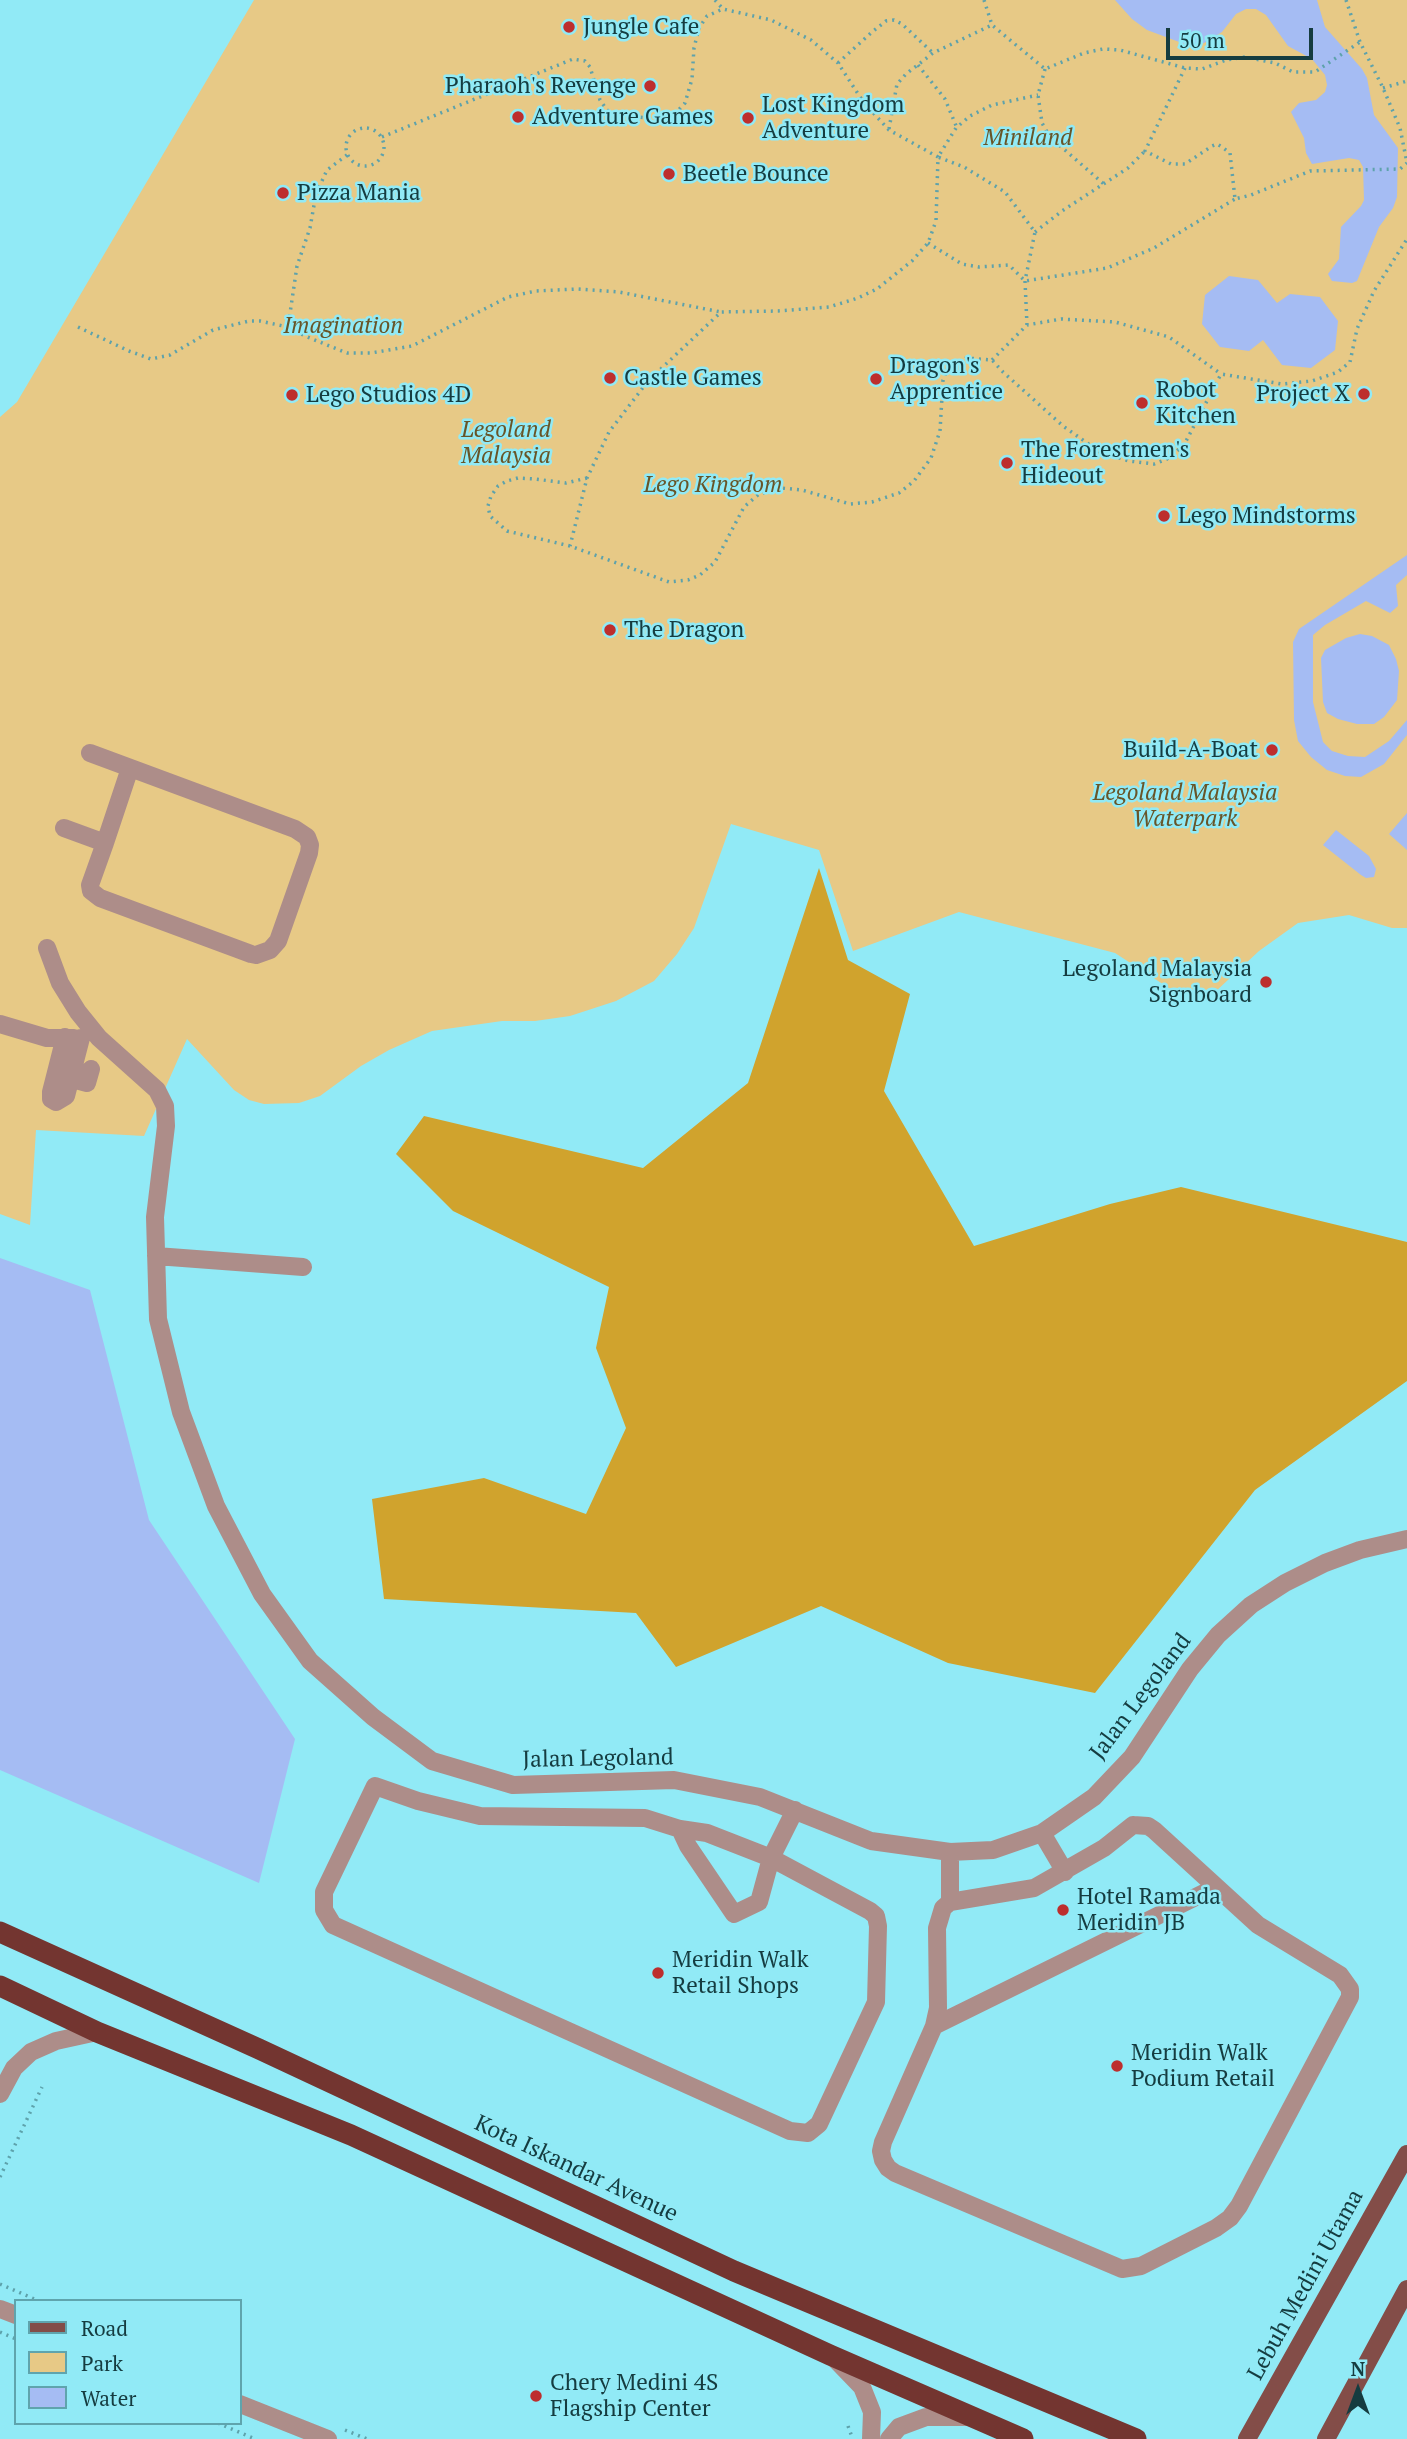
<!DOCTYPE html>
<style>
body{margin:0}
#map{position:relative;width:1407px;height:2439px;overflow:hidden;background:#91eaf6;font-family:"PT Serif",serif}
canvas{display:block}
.legend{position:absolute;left:14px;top:2299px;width:228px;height:126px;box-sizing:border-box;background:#91eaf6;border:2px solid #5fa4ad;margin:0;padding:9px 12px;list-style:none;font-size:21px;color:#153c40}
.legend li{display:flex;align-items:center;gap:14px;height:35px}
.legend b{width:35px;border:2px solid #5fa4ad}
.north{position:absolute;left:1323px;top:2355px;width:70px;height:70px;-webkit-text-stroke:5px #91eaf6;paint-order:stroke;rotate:0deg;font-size:19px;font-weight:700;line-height:28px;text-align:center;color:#153c40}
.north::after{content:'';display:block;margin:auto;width:24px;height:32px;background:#153c40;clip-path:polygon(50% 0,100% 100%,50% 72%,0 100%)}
.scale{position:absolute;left:1166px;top:28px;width:147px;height:32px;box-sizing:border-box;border:4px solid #153c40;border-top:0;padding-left:9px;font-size:21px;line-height:24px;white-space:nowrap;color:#153c40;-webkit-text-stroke:5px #91eaf6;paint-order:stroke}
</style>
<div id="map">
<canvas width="1407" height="2439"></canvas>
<ul class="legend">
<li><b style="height:9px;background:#834d48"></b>Road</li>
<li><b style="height:19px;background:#e7c986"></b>Park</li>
<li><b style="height:19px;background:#a5bcf3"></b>Water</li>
</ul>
<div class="north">N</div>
<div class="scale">50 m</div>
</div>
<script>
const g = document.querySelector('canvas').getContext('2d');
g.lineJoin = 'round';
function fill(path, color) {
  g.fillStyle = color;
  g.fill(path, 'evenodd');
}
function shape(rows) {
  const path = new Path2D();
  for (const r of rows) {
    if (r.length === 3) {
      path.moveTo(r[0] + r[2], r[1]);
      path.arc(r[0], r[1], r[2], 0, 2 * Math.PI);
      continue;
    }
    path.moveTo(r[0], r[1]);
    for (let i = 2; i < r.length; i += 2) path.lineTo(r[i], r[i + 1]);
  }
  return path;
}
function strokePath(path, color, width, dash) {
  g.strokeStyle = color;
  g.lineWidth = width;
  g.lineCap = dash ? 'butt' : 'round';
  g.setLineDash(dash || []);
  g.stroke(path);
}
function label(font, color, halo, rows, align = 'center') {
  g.font = font + ' "PT Serif",serif';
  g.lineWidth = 5;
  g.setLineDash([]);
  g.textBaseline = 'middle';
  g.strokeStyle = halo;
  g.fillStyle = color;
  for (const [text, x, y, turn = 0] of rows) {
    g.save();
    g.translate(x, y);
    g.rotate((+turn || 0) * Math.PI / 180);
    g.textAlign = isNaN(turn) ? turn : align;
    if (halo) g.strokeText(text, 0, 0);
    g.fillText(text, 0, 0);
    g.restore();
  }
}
fill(shape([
 [254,0,1407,0,1407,928,1392,928,1349,915,1298,923,1259,951,1214,993,1175,992,1115,953,959,912,853,951,819,850,731,824,694,928,677,954,654,981,616,1001,570,1016,535,1021,502,1021,432,1031,389,1050,361,1066,320,1096,299,1103,264,1104,249,1100,234,1090,187,1039,144,1136,36,1130,30,1225,0,1214,0,417,17,402]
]), '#e7c986');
fill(shape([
 [819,868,848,960,910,994,884,1091,974,1246,1110,1204,1181,1187,1407,1242,1407,1381,1255,1490,1095,1693,948,1663,821,1606,676,1667,636,1613,384,1599,372,1499,484,1478,586,1514,626,1428,596,1348,609,1287,453,1211,396,1154,424,1116,643,1168,748,1083]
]), '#d0a32d');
fill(shape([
 [1115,0,1317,0,1325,27,1362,69,1367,78,1374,115,1398,148,1397,197,1393,208,1379,227,1357,281,1352,283,1332,281,1328,274,1339,259,1341,227,1361,206,1364,200,1363,167,1359,160,1349,158,1312,164,1306,153,1304,138,1291,112,1299,103,1316,100,1325,92,1327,85,1325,75,1312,59,1288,46,1266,15,1256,9,1246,9,1236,14,1222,32,1204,43,1190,46,1147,30,1132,19],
 [1229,276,1258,280,1277,303,1290,294,1320,297,1338,321,1335,350,1311,368,1282,365,1263,340,1249,351,1220,347,1202,324,1205,295],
 [1407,555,1407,575,1396,585,1398,606,1390,613,1366,601,1325,625,1313,635,1313,702,1323,742,1332,751,1348,756,1365,757,1389,741,1407,720,1407,735,1384,764,1361,777,1345,776,1327,770,1311,757,1298,741,1294,720,1293,642,1299,629],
 [1360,634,1372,636,1389,645,1396,659,1399,671,1397,700,1384,717,1374,724,1357,724,1338,719,1327,713,1323,702,1321,658,1325,650,1346,638],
 [1407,813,1407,850,1389,834],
 [1336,830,1369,856,1376,869,1374,877,1366,878,1361,875,1323,845],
 [0,1258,90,1290,149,1520,295,1739,259,1883,0,1770]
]), '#a5bcf3');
strokePath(shape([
 [715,0,723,9],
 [984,0,992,25,1045,69,1084,53,1103,49,1120,50,1185,68,1202,69,1226,60,1245,57,1275,63,1293,72,1315,72,1360,42],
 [1346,0,1360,42,1383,88,1400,128,1407,163],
 [838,63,872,32,886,21,894,20,902,24,933,53],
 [918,65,945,99,957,128],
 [1185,68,1145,151,1171,164,1185,164,1212,146,1217,144,1222,147,1230,153,1235,199,1251,195,1310,171,1400,169,1407,163],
 [1045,69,1038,95,1042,123,1050,137,1105,185],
 [1383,88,1407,81],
 [365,147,19],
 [889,129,897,84,906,74,933,53,992,25],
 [382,137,573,59,585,61,590,67,600,100,607,110,616,115,658,119,673,116,685,103,692,79,694,48,699,28,707,16,723,9,771,20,811,40,838,63,864,103,889,130,938,157,936,221,928,243,912,261,877,289,858,298,829,307,778,311,721,312,648,381,609,432,587,478,570,546],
 [347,155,327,170,316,194,310,228,297,266,288,327,305,336,347,353,371,353,412,346,508,297,536,291,577,289,619,292,721,312],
 [1035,232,1062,211,1128,168,1145,151],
 [928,243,962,264,979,267,1009,265,1025,281,1082,272,1107,268,1154,248,1235,199],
 [1027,325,1025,281,1035,232,1005,192,964,167,938,157,956,128,970,116,992,105,1038,95],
 [78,327,129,351,151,359,170,355,213,330,249,321,260,321,288,327],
 [992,360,1027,325,1061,319,1115,322,1169,337,1221,374],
 [587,478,566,483,535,479,518,478,507,481,498,486,491,496,488,506,490,516,507,531,570,546,669,582,688,580,700,575,715,562,744,507,759,494,781,488,802,490,850,504,872,502,899,493,914,481,931,458,940,431,943,380,948,367,966,358,992,360,1003,372,1063,426,1100,452,1129,461,1154,464,1167,459,1184,445,1221,374,1282,384,1312,381,1338,372,1350,362,1357,329,1374,291,1407,239],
 [0,2177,42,2087],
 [0,2284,39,2301],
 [0,2332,16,2339],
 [218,2423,255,2439],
 [848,2426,852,2437],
 [345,2430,367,2439]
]), '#5ea2ab', 3.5, [2, 5]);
strokePath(shape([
 [64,828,105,843,90,885,91,891,100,898,251,954,256,955,270,950,278,941,309,853,310,845,307,837,295,829,90,753],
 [105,843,130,768],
 [47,948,60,983,78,1012,99,1038,157,1090,165,1106,166,1126,155,1217,158,1319,181,1412,216,1506,262,1594,310,1661,373,1717,432,1761,513,1785,674,1780,760,1797,871,1841,950,1852,993,1850,1042,1833,1094,1797,1132,1757,1190,1669,1218,1635,1251,1605,1285,1583,1325,1563,1360,1550,1407,1539],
 [0,1024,47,1038,74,1038],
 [65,1037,51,1092,51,1099,56,1102,66,1096,81,1038],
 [72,1079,87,1083,91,1069],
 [156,1256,303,1267],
 [1133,1825,1148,1826,1154,1830,1258,1925,1340,1975,1350,1989,1350,1997,1239,2206,1230,2218,1216,2228,1141,2266,1122,2269,895,2173,888,2168,883,2160,881,2151,883,2142,934,2026,938,2008,937,1928,943,1908,950,1902,1034,1888,1104,1848,1133,1825],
 [680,1829,645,1818,480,1816,418,1801,375,1786,324,1892,324,1910,333,1925,790,2131,808,2133,819,2124,876,2002,878,1926,876,1916,870,1911,771,1858,707,1833,680,1829,688,1846,734,1914,759,1902,771,1858,795,1810],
 [1042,1833,1065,1872],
 [950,1852,950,1902],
 [934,2026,1214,1888],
 [0,2094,14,2068,31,2052,56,2041,97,2032],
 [0,2309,16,2315],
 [834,2358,862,2387,872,2412,871,2439],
 [240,2404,328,2439],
 [889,2439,899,2427,926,2417,968,2417]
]), '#ad8d89', 18);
strokePath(shape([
 [1247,2439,1407,2154],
 [1326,2439,1407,2289]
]), '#834d48', 18);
strokePath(shape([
 [0,1932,259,2049,734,2271,1136,2439],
 [0,1986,97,2032,351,2135,830,2355,1023,2439]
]), '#733530', 21);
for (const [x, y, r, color] of [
 [569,27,7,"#bd2e2d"],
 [650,86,7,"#bd2e2d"],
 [518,117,7,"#bd2e2d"],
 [748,118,7,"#bd2e2d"],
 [669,174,7,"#bd2e2d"],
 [283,193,7,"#bd2e2d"],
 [610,378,7,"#bd2e2d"],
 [876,379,7,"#bd2e2d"],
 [1364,394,7,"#bd2e2d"],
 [292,395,7,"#bd2e2d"],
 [1142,403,7,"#bd2e2d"],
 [1007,463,7,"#bd2e2d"],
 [1164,516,7,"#bd2e2d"],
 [610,630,7,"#bd2e2d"],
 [1272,750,7,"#bd2e2d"],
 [1266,982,7,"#bd2e2d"],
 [1063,1910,7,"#bd2e2d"],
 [658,1973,7,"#bd2e2d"],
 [1117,2066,7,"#bd2e2d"],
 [536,2396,7,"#bd2e2d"]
]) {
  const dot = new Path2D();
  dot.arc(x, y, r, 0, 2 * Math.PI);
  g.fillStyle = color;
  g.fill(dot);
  strokePath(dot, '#91eaf6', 2.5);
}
label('23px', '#153c40', '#91eaf6', [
 ["Jungle Cafe",583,27],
 ["Pharaoh's Revenge",636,86,"right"],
 ["Lost Kingdom",762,105],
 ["Adventure",762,131],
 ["Adventure Games",532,117],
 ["Beetle Bounce",683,174],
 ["Pizza Mania",297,193],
 ["Dragon's",890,366],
 ["Apprentice",890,392],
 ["Castle Games",624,378],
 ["Robot",1156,390],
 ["Kitchen",1156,416],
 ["Project X",1350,394,"right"],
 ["Lego Studios 4D",306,395],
 ["The Forestmen's",1021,450],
 ["Hideout",1021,476],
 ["Lego Mindstorms",1178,516],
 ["The Dragon",624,630],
 ["Build-A-Boat",1258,750,"right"],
 ["Legoland Malaysia",1252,969,"right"],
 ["Signboard",1252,995,"right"],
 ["Hotel Ramada",1077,1897],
 ["Meridin JB",1077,1923],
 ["Meridin Walk",672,1960],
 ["Retail Shops",672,1986],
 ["Meridin Walk",1131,2053],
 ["Podium Retail",1131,2079],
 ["Chery Medini 4S",550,2383],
 ["Flagship Center",550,2409]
], 'left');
label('italic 23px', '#685528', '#91eaf6', [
 ["Miniland",1028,138],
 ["Imagination",343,326],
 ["Legoland",506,430],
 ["Malaysia",506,456],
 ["Lego Kingdom",713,485],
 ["Legoland Malaysia",1185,793],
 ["Waterpark",1185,819]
]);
label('23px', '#153c40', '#91eaf6', [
 ["Jalan Legoland",1141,1697,-53],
 ["Jalan Legoland",598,1759,-1],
 ["Kota Iskandar Avenue",576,2169,25],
 ["Lebuh Medini Utama",1306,2285,-61]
]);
</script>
